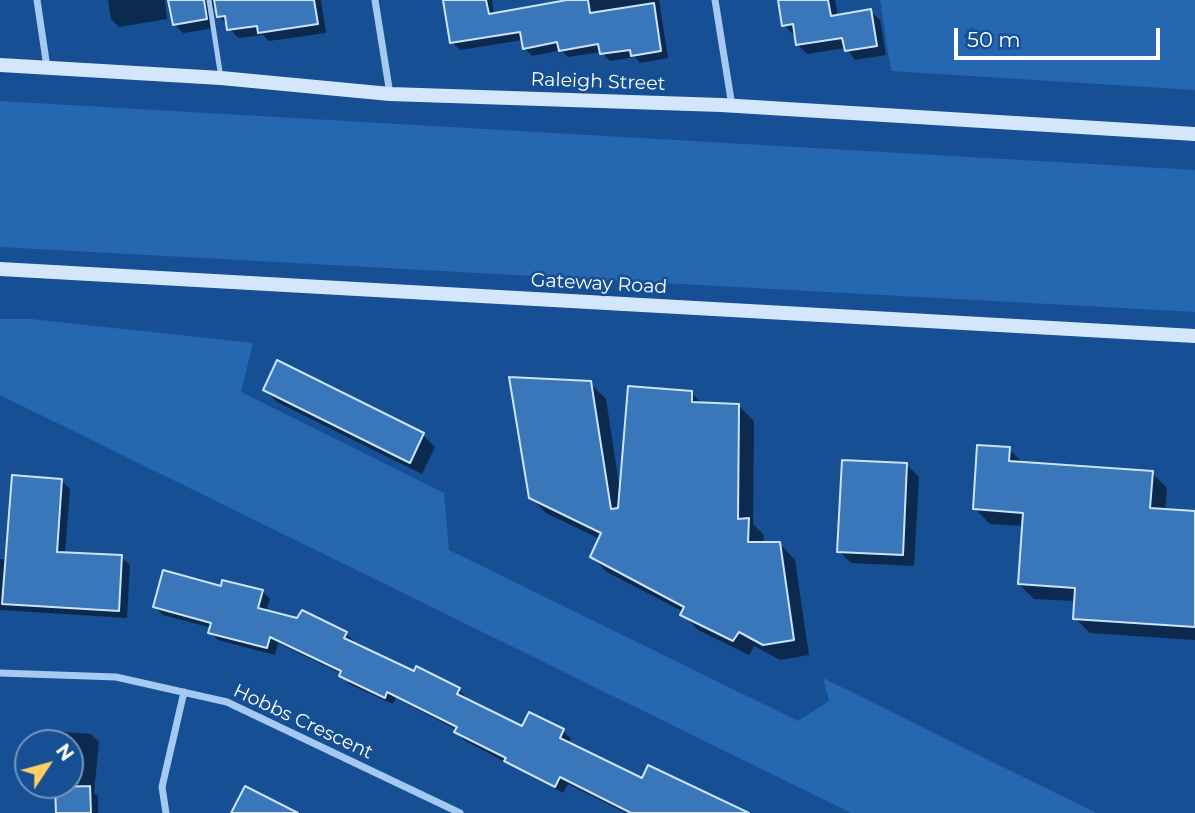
<!DOCTYPE html>
<style>
body{margin:0}
#map{position:relative;width:1195px;height:813px;overflow:hidden;background:#164f93;font-family:Montserrat,sans-serif}
canvas{display:block}
.north{position:absolute;left:14px;top:729px;width:70px;height:70px;box-sizing:border-box;background:#164f93;border:2px solid #7395be;border-radius:50%;rotate:54deg;font-size:19px;font-weight:700;line-height:28px;text-align:center;color:#fff}
.north::after{content:'';display:block;margin:auto;width:24px;height:32px;background:#ffcf65;clip-path:polygon(50% 0,100% 100%,50% 72%,0 100%)}
.scale{position:absolute;left:954px;top:28px;width:206px;height:32px;box-sizing:border-box;border:4px solid #fff;border-top:0;padding-left:9px;font-size:21px;line-height:24px;white-space:nowrap;color:#fff;-webkit-text-stroke:5px #164f93;paint-order:stroke}
</style>
<div id="map">
<canvas width="1195" height="813"></canvas>
<div class="north">N</div>
<div class="scale">50 m</div>
</div>
<script>
const g = document.querySelector('canvas').getContext('2d');
g.lineJoin = 'round';
function fill(path, color) {
  g.fillStyle = color;
  g.fill(path, 'evenodd');
}
function shape(rows) {
  const path = new Path2D();
  for (const r of rows) {
    path.moveTo(r[0], r[1]);
    for (let i = 2; i < r.length; i += 2) path.lineTo(r[i], r[i + 1]);
  }
  return path;
}
function strokePath(path, color, width, dash) {
  g.strokeStyle = color;
  g.lineWidth = width;
  g.lineCap = dash ? 'butt' : 'round';
  g.setLineDash(dash || []);
  g.stroke(path);
}
function label(font, color, halo, rows, align = 'center') {
  g.font = font + ' Montserrat,sans-serif';
  g.lineWidth = 5;
  g.setLineDash([]);
  g.textBaseline = 'middle';
  g.strokeStyle = halo;
  g.fillStyle = color;
  for (const [text, x, y, turn = 0] of rows) {
    g.save();
    g.translate(x, y);
    g.rotate((+turn || 0) * Math.PI / 180);
    g.textAlign = isNaN(turn) ? turn : align;
    if (halo) g.strokeText(text, 0, 0);
    g.fillText(text, 0, 0);
    g.restore();
  }
}
fill(shape([
 [880,0,1195,0,1195,90,891,71],
 [0,101,1195,170,1195,312,0,247],
 [0,319,31,319,253,343,241,392,444,493,449,550,798,721,829,701,823,678,1096,813,851,813,0,395]
]), '#2567b0');
fill(shape([
 [108,0,165,0,167,19,119,27,111,19],
 [170,0,321,0,326,33,269,41,263,35,238,38,219,16,217,5,212,10,215,28,183,33,174,24],
 [445,0,492,0,494,15,560,3,559,0,659,0,668,58,640,63,635,57,610,61,601,52,568,57,561,50,532,56,524,48,523,40,460,50,452,42],
 [780,0,835,0,838,17,870,11,880,20,886,55,855,60,846,48,807,54,798,45,796,34,793,34,784,25],
 [278,362,423,435,435,447,422,474,277,402,265,390],
 [590,383,606,399,620,491,691,393,703,404,738,405,754,421,753,524,764,535,763,544,780,544,795,560,809,655,780,660,754,646,749,655,698,630,683,614,684,612,607,572,592,557,600,539,546,513,530,497],
 [1009,449,1024,464,1152,473,1167,488,1165,511,1195,513,1195,640,1090,633,1075,618,1076,601,1034,599,1019,584,1024,526,990,524,975,509],
 [907,465,919,477,914,566,851,563,839,551],
 [62,481,70,489,65,554,121,557,130,565,127,618,0,610,0,559,7,559],
 [222,588,262,591,270,599,266,612,298,620,302,612,346,634,354,641,353,644,415,673,459,690,467,698,466,700,523,728,563,731,571,739,568,744,642,781,745,813,626,813,568,784,563,793,464,740,456,732,457,730,396,698,393,704,349,684,342,674,278,643,275,655,218,640,210,632,212,628,163,615,155,607],
 [40,730,91,734,99,742,94,793,98,796,98,813,58,813,57,785,70,785,70,743,38,743]
]), '#0007');
const building = shape([
 [168,0,204,0,207,19,173,25,168,0],
 [214,0,314,0,318,24,258,33,257,26,227,30,225,16,217,17,214,0],
 [443,0,486,0,489,14,567,0,588,0,590,13,654,3,661,51,631,56,630,50,600,54,598,44,559,51,557,42,523,49,520,32,450,43,443,0],
 [778,0,828,0,831,16,871,9,877,46,845,51,842,38,796,45,793,24,782,26,778,0],
 [277,360,424,433,410,463,263,390,277,360],
 [509,377,591,381,611,509,618,508,628,386,692,391,692,402,739,404,738,519,749,518,748,542,780,542,794,640,763,645,739,632,733,641,680,615,684,607,590,557,601,533,529,498,509,377],
 [977,445,1010,447,1009,461,1153,471,1150,508,1195,511,1195,627,1073,619,1075,588,1018,584,1023,513,973,509,977,445],
 [842,460,907,463,903,555,837,552,842,460],
 [12,475,62,479,57,552,122,555,119,611,2,604,12,475],
 [163,570,221,586,222,580,263,590,258,608,297,618,302,610,347,632,344,638,414,671,416,666,460,688,457,694,522,726,529,712,564,729,560,738,642,778,648,765,749,813,631,813,560,777,555,787,504,761,506,758,454,732,457,727,387,692,385,698,339,676,341,671,270,637,267,648,208,633,211,623,153,607,163,570],
 [90,786,91,813,56,813,55,787,90,786],
 [245,786,298,813,231,813,245,786]
]);
fill(building, '#3a76ba');
strokePath(building, '#cce3fc', 2);
strokePath(shape([
 [209,0,221,78]
]), '#a5c9f1', 5);
strokePath(shape([
 [37,0,47,67],
 [375,0,390,94],
 [715,0,732,106],
 [0,673,116,677,227,702,460,813],
 [166,813,162,787,184,692]
]), '#a5c9f1', 7);
strokePath(shape([
 [0,65,221,78,390,94,721,105,1195,134],
 [0,269,1195,336]
]), '#d4e6fc', 14);
label('19px', '#fff', '#164f93', [
 ["Raleigh Street",598,82,2],
 ["Gateway Road",599,284,3],
 ["Hobbs Crescent",303,722,25]
]);
</script>
